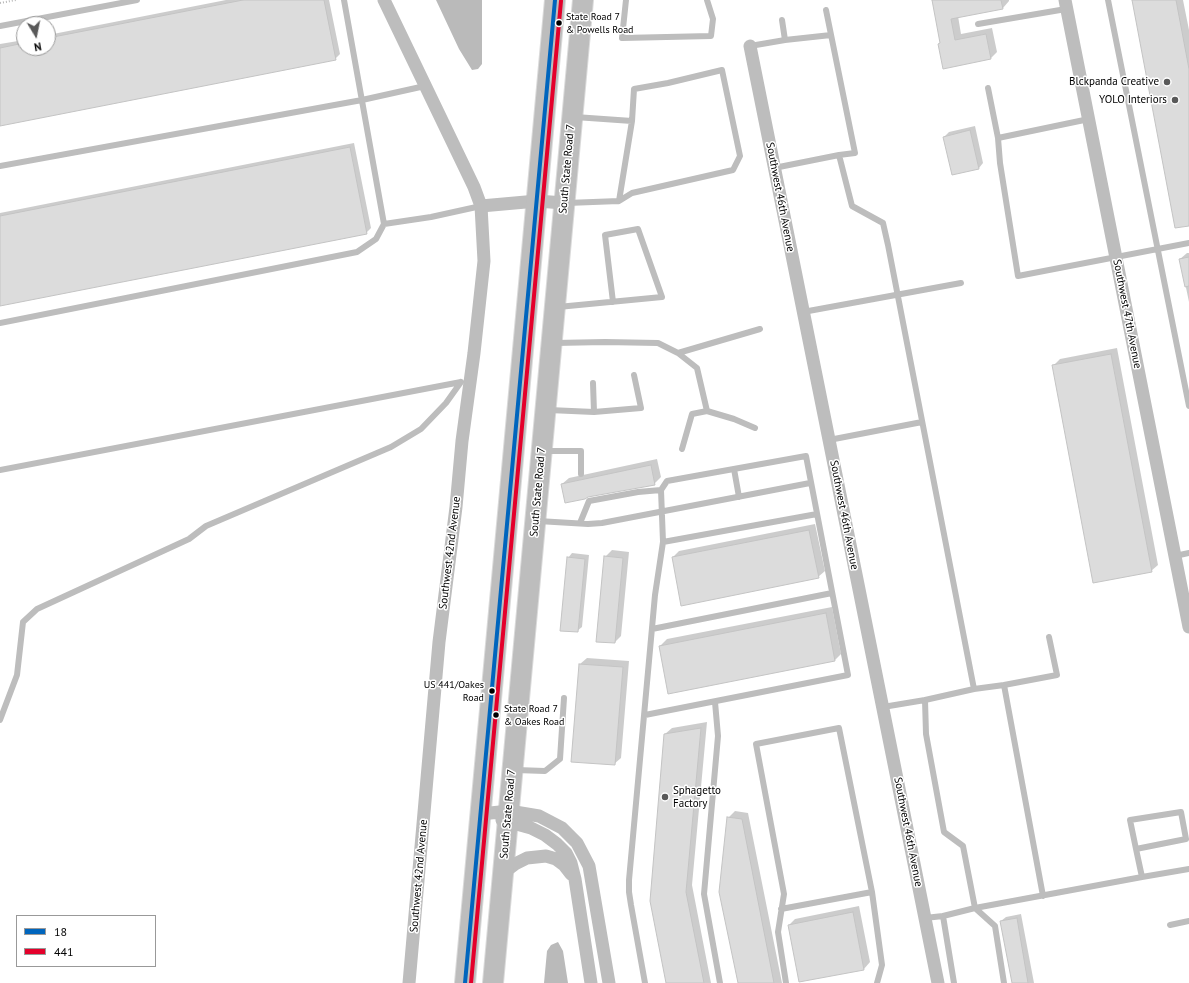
<!DOCTYPE html>
<style>
body{margin:0}
#map{position:relative;width:1189px;height:983px;overflow:hidden;background:#fff;font-family:"PT Sans",sans-serif}
canvas{display:block}
.legend{position:absolute;left:16px;top:915px;width:140px;height:52px;box-sizing:border-box;background:#fff;border:1px solid #999;margin:0;padding:5px 7px;list-style:none;font-size:12px;color:#000}
.legend li{display:flex;align-items:center;gap:8px;height:20px}
.legend b{width:20px;border:1px solid #999}
.north{position:absolute;left:16px;top:16px;width:40px;height:40px;box-sizing:border-box;background:#fff;border:1px solid #999;border-radius:50%;rotate:170deg;font-size:11px;font-weight:700;line-height:16px;text-align:center;color:#000}
.north::after{content:'';display:block;margin:auto;width:14px;height:18px;background:#595959;clip-path:polygon(50% 0,100% 100%,50% 72%,0 100%)}
</style>
<div id="map">
<canvas width="1189" height="983"></canvas>
<ul class="legend">
<li><b style="height:5px;background:#0065bd"></b>18</li>
<li><b style="height:5px;background:#e4002b"></b>441</li>
</ul>
<div class="north">N</div>
</div>
<script>
const g = document.querySelector('canvas').getContext('2d');
g.lineJoin = 'round';
function fill(path, color) {
  g.fillStyle = color;
  g.fill(path, 'evenodd');
}
function shape(rows) {
  const path = new Path2D();
  for (const r of rows) {
    path.moveTo(r[0], r[1]);
    for (let i = 2; i < r.length; i += 2) path.lineTo(r[i], r[i + 1]);
  }
  return path;
}
function strokePath(path, color, width, dash) {
  g.strokeStyle = color;
  g.lineWidth = width;
  g.lineCap = dash ? 'butt' : 'round';
  g.setLineDash(dash || []);
  g.stroke(path);
}
function label(font, color, halo, rows, align = 'center') {
  g.font = font + ' "PT Sans",sans-serif';
  g.lineWidth = 3;
  g.setLineDash([]);
  g.textBaseline = 'middle';
  g.strokeStyle = halo;
  g.fillStyle = color;
  for (const [text, x, y, turn = 0] of rows) {
    g.save();
    g.translate(x, y);
    g.rotate((+turn || 0) * Math.PI / 180);
    g.textAlign = isNaN(turn) ? turn : align;
    if (halo) g.strokeText(text, 0, 0);
    g.fillText(text, 0, 0);
    g.restore();
  }
}
fill(shape([
 [436,0,482,0,482,64,478,69,472,70,459,49],
 [558,942,563,951,568,983,544,983,547,951,551,945]
]), '#bababa');
fill(shape([
 [226,0,329,0,340,54,335,59,0,125,0,44,24,40,24,48,48,48,48,35],
 [933,0,1009,0,1009,1,1003,8,958,16,961,34,992,28,997,52,991,58,944,67,939,44,941,42],
 [1133,0,1183,0,1189,30,1189,225],
 [975,126,983,163,979,168,944,137,949,132],
 [354,143,371,228,366,233,0,305,0,213],
 [1187,253,1189,253,1189,302,1180,259],
 [1117,348,1158,565,1151,571,1053,366,1060,359],
 [657,459,661,477,654,484,562,484,569,478],
 [815,524,825,571,818,577,673,557,679,551],
 [612,550,629,552,621,636,615,642,605,557],
 [572,553,589,555,582,627,577,631,568,558],
 [832,607,841,654,835,660,669,693,660,646,667,639],
 [587,658,629,661,621,758,614,764,572,761,580,664],
 [707,722,692,885,711,983,667,983,665,734,672,728],
 [735,811,748,813,782,983,739,983,728,818],
 [859,906,870,962,864,969,789,925,795,919],
 [1021,914,1034,983,1013,983,1001,921,1006,917]
]), '#0003');
const building = shape([
 [243,0,324,0,336,60,0,126,0,48,24,43,24,48,48,48,48,38,243,0],
 [932,0,1001,0,1003,9,951,19,955,40,986,34,991,59,943,69,938,44,940,43,932,0],
 [1132,0,1176,0,1189,69,1189,226,1175,228,1132,0],
 [970,130,979,169,952,175,943,137,970,130],
 [350,147,367,234,0,306,0,216,350,147],
 [1189,257,1189,286,1185,287,1179,259,1189,257],
 [1111,354,1152,572,1093,583,1052,365,1111,354],
 [651,465,655,485,588,497,585,499,565,503,561,484,651,465],
 [809,530,819,578,681,606,672,557,809,530],
 [604,556,623,558,615,643,596,642,604,556],
 [567,557,585,559,578,632,560,631,567,557],
 [826,613,835,661,668,694,659,646,826,613],
 [579,664,623,667,615,765,571,762,579,664],
 [701,728,686,892,704,983,666,983,650,901,664,734,701,728],
 [727,817,742,819,774,983,738,983,719,892,727,817],
 [853,912,864,970,799,982,788,925,853,912],
 [1017,918,1028,983,1012,983,1000,921,1017,918]
]);
fill(building, '#dcdcdc');
strokePath(building, '#c4c4c4', 1);
const primary = shape([
 [465,983,555,0],
 [493,983,583,0]
]);
strokePath(primary, '#dbdbdb', 22);
strokePath(shape([
 [0,3,16,0]
]), '#b8b8b8', 2, [1, 2]);
strokePath(shape([
 [344,0,384,224,431,217,481,206],
 [626,0,622,38,711,36,713,19,707,0],
 [1108,0,1189,406],
 [826,10,855,153,839,155,852,206,883,223,888,245,974,689],
 [782,20,785,40,831,35],
 [978,24,1066,9],
 [0,26,137,0],
 [750,46,785,40],
 [988,88,998,138],
 [575,117,632,121,634,89,668,83,722,70,740,156,733,170,632,193,619,201],
 [1089,119,998,138,1000,163,1018,276,1189,243],
 [0,166,362,100,425,86],
 [774,168,839,155],
 [567,203,619,201,632,121],
 [558,307,662,297,638,229,605,235,613,302],
 [803,312,961,283],
 [0,323,357,252,376,239,384,224],
 [555,343,605,342,658,343,678,353,697,368,707,411,734,419,755,428],
 [678,353,760,329],
 [593,383,594,412],
 [549,410,594,412,641,408,634,375],
 [829,440,922,422],
 [682,449,692,414,707,411],
 [545,451,581,451,581,474],
 [734,469,739,497],
 [0,470,461,382],
 [538,521,588,524,602,523,810,483],
 [580,523,589,501,638,492,661,490],
 [663,542,817,514],
 [1175,556,1189,553],
 [652,629,832,593],
 [1004,685,1057,675,1049,637],
 [715,702,718,736,704,894,720,983],
 [883,707,925,700],
 [645,715,848,675,806,456,667,481,661,490,663,542,655,595,629,880,629,892,631,905,645,983],
 [0,720,17,675,23,622,37,609,189,539,206,526,391,447,421,429,446,403,461,382],
 [516,770,545,771,560,759,564,698],
 [1136,849,1186,839,1181,812,1130,820,1136,849,1142,877,1189,869],
 [781,909,872,892],
 [925,918,943,916],
 [1170,925,1189,921],
 [786,983,778,932,784,894,756,744,839,728,872,892,882,965,877,983],
 [954,983,943,916,975,908,1142,877],
 [1004,983,995,926,975,908,963,846,944,832,926,734,925,700,974,689,1004,685,1043,896]
]), '#bdbdbd', 6);
strokePath(shape([
 [384,0,474,187,481,206],
 [1065,0,1189,627],
 [750,46,938,983],
 [481,814,509,811,539,816,562,828,577,843,589,866,609,983],
 [502,820,531,828,545,835,557,844,566,853,571,863,575,879,591,983],
 [503,873,515,864,527,858,546,856,556,859,564,865,571,874],
 [409,983,439,642,456,507,462,441,474,353,484,261,481,206,537,201,564,203]
]), '#bdbdbd', 13);
strokePath(primary, '#bdbdbd', 20);
strokePath(shape([
 [465,983,555,0]
]), '#0065bd', 4);
strokePath(shape([
 [471,983,561,1]
]), '#e4002b', 4);
for (const [x, y, r, color] of [
 [559,23,3.5,"#000"],
 [1167,82,4,"#595959"],
 [1175,100,4,"#595959"],
 [492,691,3.5,"#000"],
 [496,715,3.5,"#000"],
 [665,797,4,"#595959"]
]) {
  const dot = new Path2D();
  dot.arc(x, y, r, 0, 2 * Math.PI);
  g.fillStyle = color;
  g.fill(dot);
  strokePath(dot, '#fff', 1.5);
}
label('10px', '#000', '#fff', [
 ["State Road 7",566,17],
 ["& Powells Road",566,30],
 ["US 441/Oakes",484,685,"right"],
 ["Road",484,698,"right"],
 ["State Road 7",504,709],
 ["& Oakes Road",504,722]
], 'left');
label('11px', '#000', '#fff', [
 ["Blckpanda Creative",1159,82],
 ["YOLO Interiors",1167,100],
 ["Sphagetto",673,791,"left"],
 ["Factory",673,804,"left"]
], 'right');
label('11px', '#000', '#fff', [
 ["South State Road 7",567,169,-85],
 ["Southwest 46th Avenue",780,197,79],
 ["Southwest 47th Avenue",1127,314,79],
 ["South State Road 7",538,492,-85],
 ["Southwest 46th Avenue",844,515,79],
 ["Southwest 42nd Avenue",450,553,-83],
 ["South State Road 7",508,814,-85],
 ["Southwest 46th Avenue",908,832,79],
 ["Southwest 42nd Avenue",419,876,-85]
]);
</script>
